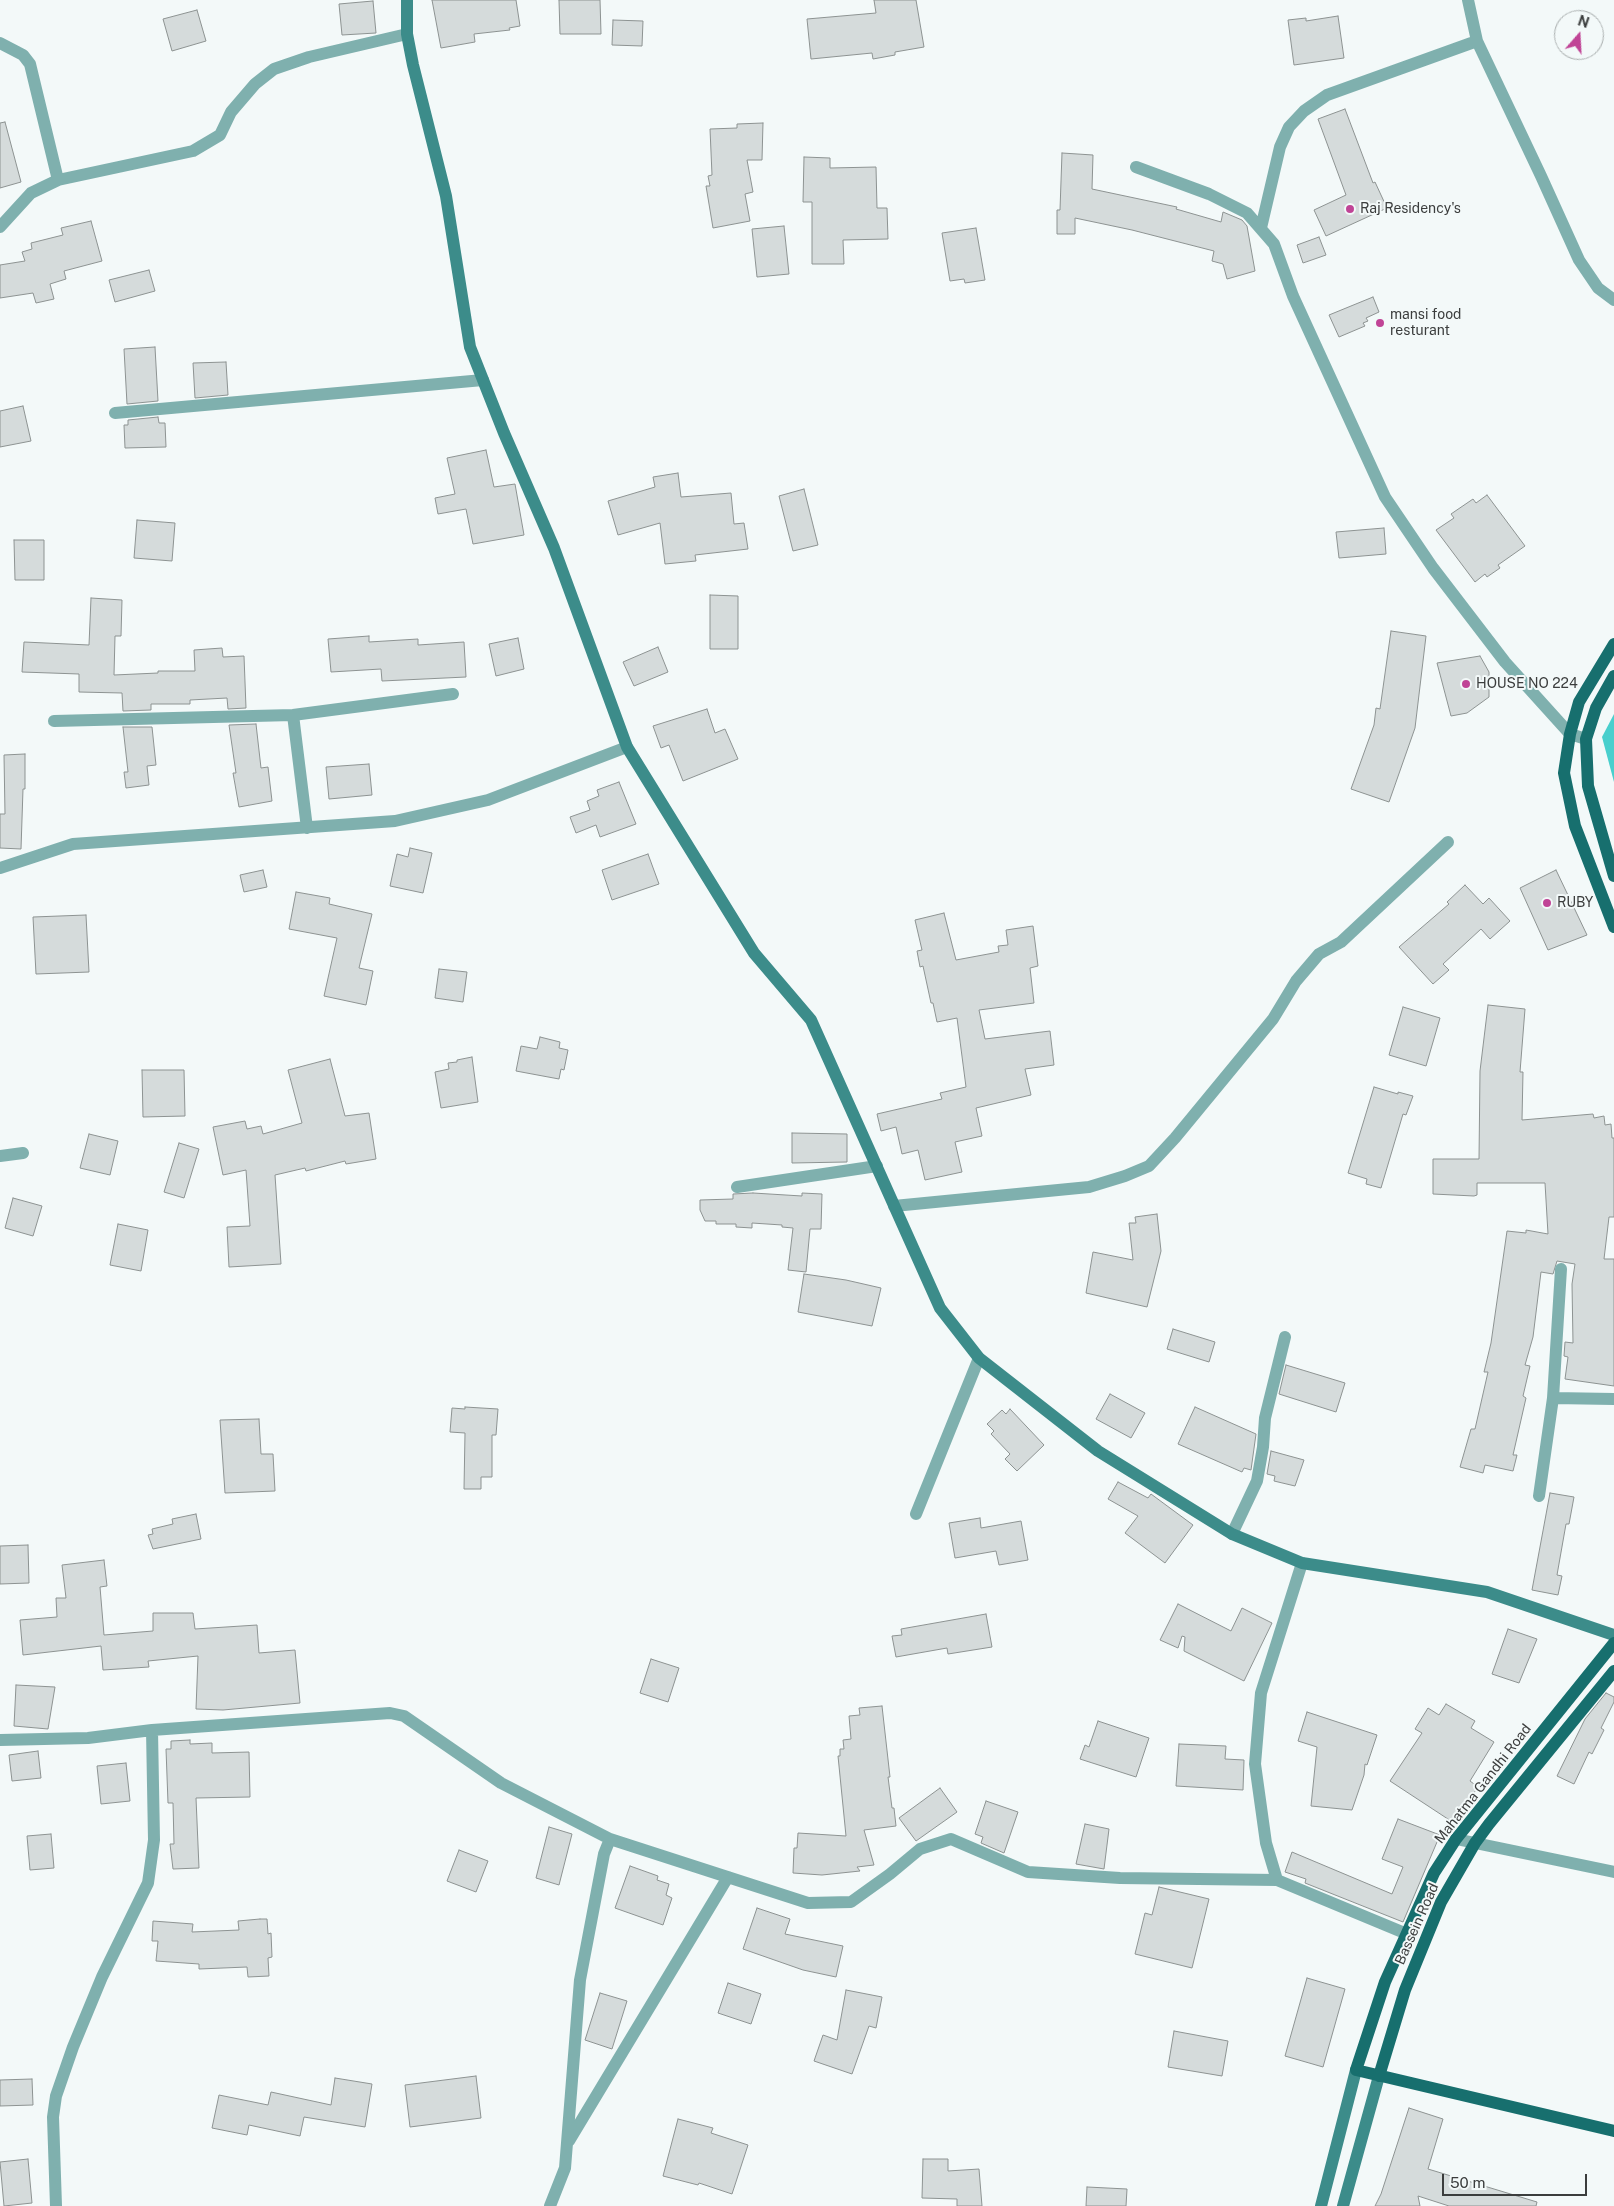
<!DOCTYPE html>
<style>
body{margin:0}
#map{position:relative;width:1614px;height:2206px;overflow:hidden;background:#f3f9f9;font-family:"Public Sans",sans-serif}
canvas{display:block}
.north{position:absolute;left:1554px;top:10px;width:50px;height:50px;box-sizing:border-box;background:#f3f9f9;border:1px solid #a9aeae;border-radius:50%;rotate:19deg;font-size:14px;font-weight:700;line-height:20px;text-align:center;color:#3b3d3d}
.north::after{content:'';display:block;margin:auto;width:18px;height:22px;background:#c04496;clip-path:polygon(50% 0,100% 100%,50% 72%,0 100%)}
.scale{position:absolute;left:1442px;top:2174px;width:145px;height:22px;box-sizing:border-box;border:2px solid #3b3d3d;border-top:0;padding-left:6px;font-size:15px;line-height:18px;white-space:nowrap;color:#3b3d3d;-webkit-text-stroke:4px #f3f9f9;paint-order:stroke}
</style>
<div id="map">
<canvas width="1614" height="2206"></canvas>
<div class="north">N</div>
<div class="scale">50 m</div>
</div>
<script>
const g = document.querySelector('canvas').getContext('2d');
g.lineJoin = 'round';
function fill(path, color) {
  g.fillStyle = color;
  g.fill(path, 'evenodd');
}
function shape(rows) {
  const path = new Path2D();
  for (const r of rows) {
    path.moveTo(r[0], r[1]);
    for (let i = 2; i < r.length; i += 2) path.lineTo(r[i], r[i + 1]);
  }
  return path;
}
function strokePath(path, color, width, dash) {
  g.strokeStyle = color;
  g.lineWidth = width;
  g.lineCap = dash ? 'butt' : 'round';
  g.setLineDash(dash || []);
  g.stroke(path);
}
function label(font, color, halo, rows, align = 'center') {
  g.font = font + ' "Public Sans",sans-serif';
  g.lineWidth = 4;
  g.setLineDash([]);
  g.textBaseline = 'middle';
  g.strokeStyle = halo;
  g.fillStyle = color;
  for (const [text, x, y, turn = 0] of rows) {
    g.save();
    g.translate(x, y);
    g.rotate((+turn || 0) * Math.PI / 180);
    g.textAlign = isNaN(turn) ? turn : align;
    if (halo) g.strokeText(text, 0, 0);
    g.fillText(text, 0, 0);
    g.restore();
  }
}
fill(shape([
 [1614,714,1614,782,1602,737]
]), '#49cfcd');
const building = shape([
 [432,0,516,0,520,26,509,28,510,30,474,34,475,42,441,48,432,0],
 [559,0,600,0,601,34,560,34,559,0],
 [874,0,916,0,924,47,895,52,895,55,873,59,872,53,811,59,807,19,876,13,874,0],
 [373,1,376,33,342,35,339,4,373,1],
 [197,10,206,41,172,51,163,19,197,10],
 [1338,16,1344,58,1294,65,1288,20,1306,18,1306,21,1338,16],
 [613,20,643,21,642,46,612,45,613,20],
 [1345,109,1373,183,1375,182,1387,208,1326,236,1314,210,1346,195,1318,119,1345,109],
 [5,122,21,182,0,188,0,123,5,122],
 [763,123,762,160,747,160,753,192,745,194,750,221,713,228,706,186,710,186,708,176,712,175,710,129,737,128,737,124,763,123],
 [1062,153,1093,155,1092,189,1177,207,1176,209,1221,222,1223,212,1242,220,1247,226,1255,271,1227,279,1223,264,1212,261,1214,251,1132,230,1075,218,1075,234,1057,234,1057,210,1060,210,1062,153],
 [804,157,830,158,830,168,876,167,877,208,887,208,888,239,843,240,844,264,812,264,812,202,803,202,804,157],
 [91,221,102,261,64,271,66,279,50,284,54,299,36,303,33,293,0,298,0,265,25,261,22,252,32,249,31,243,63,235,61,228,91,221],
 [784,226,789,274,757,277,752,229,784,226],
 [976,228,985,280,965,283,964,279,950,281,942,233,976,228],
 [1319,237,1326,255,1303,263,1297,245,1319,237],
 [149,270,155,291,115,302,109,280,149,270],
 [1373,297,1379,312,1366,318,1368,321,1363,323,1365,326,1339,337,1329,315,1373,297],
 [155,347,158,401,127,404,124,349,155,347],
 [226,362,228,395,195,398,193,363,226,362],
 [23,406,31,441,0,447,0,411,23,406],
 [158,417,159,423,165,423,166,447,125,448,124,425,128,425,128,420,158,417],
 [486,450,494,487,515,484,524,535,473,544,466,509,438,514,435,498,455,494,447,458,486,450],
 [678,473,681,497,731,493,734,524,744,523,748,549,695,555,696,561,665,564,660,523,618,535,608,501,655,487,653,477,678,473],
 [804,489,818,545,793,551,779,496,804,489],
 [1487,495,1525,546,1498,565,1500,568,1487,577,1485,574,1475,582,1436,530,1454,518,1451,514,1473,499,1476,503,1487,495],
 [137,520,175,523,172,561,134,558,137,520],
 [1384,528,1386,554,1339,558,1336,532,1384,528],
 [14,540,44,540,44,580,15,580,14,540],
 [710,595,738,596,738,649,710,649,710,595],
 [91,598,122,600,121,636,115,636,114,675,158,673,158,671,195,671,194,650,222,648,223,657,244,656,246,708,228,709,227,698,190,700,190,704,151,704,151,710,123,711,122,693,79,692,79,674,22,672,24,642,89,645,91,598],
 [1391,631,1426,636,1415,728,1389,802,1351,789,1374,725,1376,708,1380,709,1391,631],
 [369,636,369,642,418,639,418,645,464,642,466,677,382,681,381,669,331,672,328,639,369,636],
 [518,638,524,669,496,676,489,644,518,638],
 [658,647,668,672,634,686,623,662,658,647],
 [1480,656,1489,672,1489,697,1467,713,1451,716,1437,663,1480,656],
 [707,709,715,733,725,729,738,759,683,781,669,745,661,748,653,726,707,709],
 [256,724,261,768,268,767,272,801,239,807,233,773,236,773,229,725,256,724],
 [123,727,152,727,156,765,147,766,149,785,126,788,124,772,128,772,123,727],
 [25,754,25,789,23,789,21,849,0,848,0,814,5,814,4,755,25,754],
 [369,764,372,795,329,799,326,767,369,764],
 [619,782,636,824,600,837,596,825,576,833,570,817,590,810,587,801,599,796,597,790,619,782],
 [410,848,432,853,423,893,390,886,397,854,408,857,410,848],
 [648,854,659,884,612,900,602,870,648,854],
 [263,870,267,887,244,892,240,875,263,870],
 [1556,870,1587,935,1548,950,1520,888,1556,870],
 [1465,885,1483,904,1489,898,1510,921,1490,939,1481,929,1443,964,1449,970,1433,984,1399,947,1449,904,1447,902,1465,885],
 [296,892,330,898,329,904,372,914,359,968,373,971,366,1005,324,996,337,938,289,929,296,892],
 [944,913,956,960,999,952,998,946,1008,945,1006,930,1033,926,1038,966,1030,968,1034,1003,979,1010,985,1039,1050,1031,1054,1065,1025,1069,1031,1095,976,1108,982,1136,955,1142,962,1172,925,1180,918,1150,902,1154,896,1127,881,1131,877,1114,942,1099,940,1093,966,1087,957,1018,937,1022,933,1003,931,1003,923,966,920,967,917,951,922,950,915,920,944,913],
 [86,915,89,972,36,974,33,917,86,915],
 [439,969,467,972,463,1002,435,998,439,969],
 [1488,1005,1525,1009,1520,1072,1523,1072,1522,1120,1593,1114,1594,1118,1604,1116,1605,1125,1611,1124,1612,1138,1614,1138,1614,1217,1609,1217,1604,1259,1614,1259,1614,1386,1565,1379,1568,1357,1564,1356,1565,1342,1573,1343,1572,1284,1575,1264,1557,1261,1553,1274,1541,1272,1533,1337,1525,1365,1530,1366,1523,1396,1526,1398,1513,1455,1517,1455,1513,1471,1485,1465,1483,1473,1460,1467,1471,1429,1475,1429,1488,1372,1484,1372,1491,1343,1507,1231,1526,1233,1526,1230,1548,1234,1545,1183,1477,1183,1477,1195,1474,1196,1433,1194,1433,1159,1479,1159,1480,1071,1488,1005],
 [1403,1007,1440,1018,1426,1066,1389,1055,1403,1007],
 [540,1037,560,1042,559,1048,568,1050,564,1070,561,1069,559,1079,516,1071,521,1046,537,1049,540,1037],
 [472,1057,478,1102,441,1108,435,1072,449,1069,448,1063,457,1062,457,1060,472,1057],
 [330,1059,345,1116,369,1113,376,1159,346,1164,345,1161,306,1171,305,1168,275,1175,281,1264,229,1267,227,1227,250,1226,246,1170,223,1175,213,1127,245,1121,247,1129,261,1126,263,1134,302,1123,288,1070,330,1059],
 [142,1070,184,1070,185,1116,143,1117,142,1070],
 [1374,1087,1398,1094,1398,1092,1413,1096,1406,1115,1403,1114,1381,1188,1366,1184,1367,1179,1348,1173,1374,1087],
 [792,1133,847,1134,847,1162,792,1163,792,1133],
 [89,1134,118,1141,110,1175,80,1168,89,1134],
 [179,1143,199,1149,184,1198,164,1192,179,1143],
 [753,1193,802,1196,802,1193,822,1194,821,1229,810,1229,806,1272,788,1270,793,1228,782,1227,782,1225,752,1223,752,1228,736,1227,736,1224,716,1224,716,1221,705,1221,700,1210,700,1200,733,1199,733,1194,753,1193],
 [13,1198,42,1206,33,1236,5,1228,13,1198],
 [1157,1214,1161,1251,1147,1307,1086,1293,1093,1252,1133,1260,1129,1223,1136,1223,1135,1217,1157,1214],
 [118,1224,148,1230,141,1271,110,1265,118,1224],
 [804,1274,846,1280,881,1288,872,1326,798,1312,804,1274],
 [1173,1329,1215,1342,1209,1362,1167,1349,1173,1329],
 [1286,1365,1345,1383,1336,1412,1279,1394,1286,1365],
 [1110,1394,1145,1413,1131,1438,1096,1419,1110,1394],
 [465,1407,498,1409,496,1435,492,1435,492,1477,481,1477,481,1489,464,1489,465,1433,450,1432,452,1408,465,1409,465,1407],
 [1195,1407,1256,1434,1251,1470,1244,1468,1242,1472,1178,1444,1195,1407],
 [1010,1409,1044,1445,1017,1471,1005,1459,1010,1454,991,1434,994,1431,987,1424,1002,1410,1006,1414,1010,1409],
 [259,1419,261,1454,273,1454,275,1491,225,1493,220,1420,259,1419],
 [1271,1451,1304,1460,1295,1486,1274,1481,1275,1476,1267,1474,1271,1451],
 [1118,1482,1148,1498,1151,1494,1193,1525,1165,1563,1125,1533,1138,1516,1108,1499,1118,1482],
 [1550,1493,1574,1497,1569,1524,1566,1524,1557,1575,1562,1576,1558,1595,1532,1590,1550,1493],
 [196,1514,201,1539,153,1549,148,1535,153,1534,152,1529,173,1524,172,1519,196,1514],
 [980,1518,981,1528,1021,1521,1028,1560,999,1565,996,1551,955,1558,949,1523,980,1518],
 [28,1545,29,1583,0,1584,0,1546,28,1545],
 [104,1560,107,1586,100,1587,104,1635,153,1631,153,1613,193,1613,195,1629,257,1625,259,1653,295,1650,300,1703,223,1710,196,1709,198,1656,148,1661,149,1667,103,1670,101,1646,23,1655,20,1620,57,1617,56,1598,66,1598,62,1565,104,1560],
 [1178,1604,1231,1631,1242,1608,1272,1623,1244,1681,1184,1651,1185,1637,1182,1636,1178,1648,1160,1640,1178,1604],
 [986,1614,992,1647,948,1654,947,1648,896,1657,892,1636,902,1635,901,1629,986,1614],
 [1508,1629,1537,1639,1519,1683,1492,1674,1508,1629],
 [651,1659,679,1668,668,1702,640,1693,651,1659],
 [16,1685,55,1687,48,1729,14,1726,16,1685],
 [1606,1693,1614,1697,1614,1702,1601,1728,1604,1730,1592,1754,1589,1752,1574,1784,1557,1776,1585,1719,1606,1693],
 [1446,1704,1475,1721,1471,1728,1494,1742,1470,1781,1478,1787,1454,1823,1390,1781,1422,1733,1415,1729,1428,1708,1439,1715,1446,1704],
 [882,1706,890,1777,888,1777,892,1808,894,1808,896,1826,864,1830,874,1865,857,1867,860,1871,822,1875,793,1873,794,1848,797,1848,798,1833,846,1836,838,1756,840,1756,840,1749,844,1749,843,1740,851,1739,849,1716,860,1715,859,1708,882,1706],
 [1307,1712,1377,1735,1367,1765,1365,1764,1364,1775,1352,1810,1311,1806,1317,1747,1298,1741,1307,1712],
 [1098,1721,1149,1738,1136,1777,1080,1759,1085,1745,1089,1747,1098,1721],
 [190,1740,190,1744,212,1743,212,1753,249,1752,250,1797,196,1798,199,1868,173,1869,170,1844,174,1844,173,1803,168,1803,166,1749,171,1749,171,1741,190,1740],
 [1179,1744,1226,1746,1225,1759,1244,1760,1243,1790,1176,1786,1179,1744],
 [38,1751,41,1778,12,1781,9,1755,38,1751],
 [126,1763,130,1801,101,1804,97,1766,126,1763],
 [940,1788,957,1812,916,1841,899,1818,940,1788],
 [986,1801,1018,1812,1004,1853,981,1843,983,1837,975,1834,986,1801],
 [1398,1819,1440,1835,1403,1922,1305,1883,1306,1879,1285,1872,1292,1852,1392,1894,1403,1867,1382,1859,1398,1819],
 [1085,1824,1109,1829,1104,1869,1076,1864,1085,1824],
 [549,1827,572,1834,559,1885,536,1878,549,1827],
 [51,1834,54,1868,30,1870,27,1836,51,1834],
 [459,1850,488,1861,476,1892,447,1881,459,1850],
 [630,1866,658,1876,657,1880,669,1884,666,1895,672,1898,663,1925,615,1908,630,1866],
 [1159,1887,1209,1899,1192,1968,1135,1954,1145,1913,1152,1915,1159,1887],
 [757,1908,790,1919,785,1934,843,1946,836,1977,803,1970,743,1949,757,1908],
 [260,1919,267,1919,268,1934,271,1933,272,1957,268,1958,269,1976,248,1977,247,1967,199,1969,199,1964,156,1961,158,1941,152,1941,153,1921,193,1924,192,1932,239,1930,238,1921,260,1919],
 [1307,1978,1345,1989,1323,2067,1285,2056,1307,1978],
 [728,1983,761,1994,751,2024,718,2013,728,1983],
 [846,1990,882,1997,876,2028,869,2026,852,2074,814,2061,823,2035,837,2040,846,1990],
 [600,1993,627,2001,612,2049,585,2040,600,1993],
 [1174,2031,1228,2041,1222,2076,1168,2067,1174,2031],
 [476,2076,481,2118,410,2127,405,2085,476,2076],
 [335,2078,372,2084,365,2127,304,2117,300,2136,249,2125,247,2135,212,2128,219,2095,268,2105,271,2092,331,2105,335,2078],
 [32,2079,33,2105,0,2106,0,2080,32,2079],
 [1409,2108,1443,2119,1428,2169,1537,2202,1536,2206,1449,2206,1418,2196,1420,2206,1375,2206,1381,2194,1409,2108],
 [678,2119,713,2128,711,2133,748,2145,732,2194,699,2183,698,2185,663,2176,678,2119],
 [28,2159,32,2203,4,2206,0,2162,28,2159],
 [923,2159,948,2159,948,2171,979,2169,982,2206,957,2206,957,2199,922,2198,923,2159],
 [1087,2187,1127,2189,1126,2206,1086,2206,1087,2187]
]);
fill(building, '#d5dbdb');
strokePath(building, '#8d9392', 1);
strokePath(shape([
 [1468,0,1477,41,1541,176,1579,260,1598,288,1614,300],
 [0,43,23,55,30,64,58,180],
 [1136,167,1209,194,1247,213,1274,244,1293,296,1385,497,1433,568,1505,662,1570,734,1586,739],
 [0,227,31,193,58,180,193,151,220,135,231,112,255,84,274,69,309,57,407,34],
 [1261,228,1280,147,1289,127,1304,111,1327,95,1477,41],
 [115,413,483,380],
 [293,715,307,828],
 [54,721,293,715,453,694],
 [0,868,73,844,395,821,488,800,627,747],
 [0,1156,23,1153],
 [737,1187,877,1166],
 [894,1206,1089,1187,1125,1176,1149,1166,1175,1138,1273,1019,1296,981,1319,954,1341,942,1448,842],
 [1553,1398,1614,1399],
 [1539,1496,1553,1398,1561,1269],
 [916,1514,979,1358],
 [1232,1534,1257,1481,1263,1447,1265,1418,1285,1337],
 [1302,1563,1261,1693,1255,1764,1266,1843,1277,1880,1407,1934],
 [0,1740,88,1738,152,1730,390,1713,404,1716,501,1783,610,1839],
 [1456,1839,1614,1872],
 [569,2141,728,1877],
 [56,2206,53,2117,56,2096,73,2047,102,1977,148,1883,154,1840,152,1730],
 [550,2206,565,2168,580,1980,604,1854,610,1839,808,1903,851,1902,890,1874,920,1849,951,1839,1028,1872,1120,1878,1277,1880]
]), '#7fb0ae', 12);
strokePath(shape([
 [407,0,407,34,413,65,446,196,470,347,504,433,554,548,627,747,754,953,811,1020,940,1308,979,1358,1098,1451,1232,1534,1302,1563,1487,1592,1614,1635],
 [1321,2206,1356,2070],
 [1343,2206,1379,2076]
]), '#3c8c8a', 12);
strokePath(shape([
 [1614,644,1579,702,1570,734,1564,773,1575,826,1614,927],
 [1614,676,1596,708,1586,739,1588,786,1614,876],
 [1614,1643,1456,1839,1434,1873,1385,1982,1356,2070,1614,2131],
 [1379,2076,1405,1990,1441,1902,1475,1843,1489,1824,1614,1671]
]), '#176f6e', 12);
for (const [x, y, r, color] of [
 [1350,209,5,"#c04496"],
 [1380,323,5,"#c04496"],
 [1466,684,5,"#c04496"],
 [1547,903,5,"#c04496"]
]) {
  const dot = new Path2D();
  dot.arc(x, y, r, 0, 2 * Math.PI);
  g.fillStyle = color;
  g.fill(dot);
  strokePath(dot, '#f3f9f9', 2);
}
label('14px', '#3b3d3d', '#f3f9f9', [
 ["Raj Residency's",1360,209],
 ["mansi food",1390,315],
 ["resturant",1390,331],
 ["HOUSE NO 224",1476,684],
 ["RUBY",1557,903]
], 'left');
label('14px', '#3b3d3d', '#f3f9f9', [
 ["Mahatma Gandhi Road",1483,1784,-52],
 ["Bassein Road",1417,1924,-66]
]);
</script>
